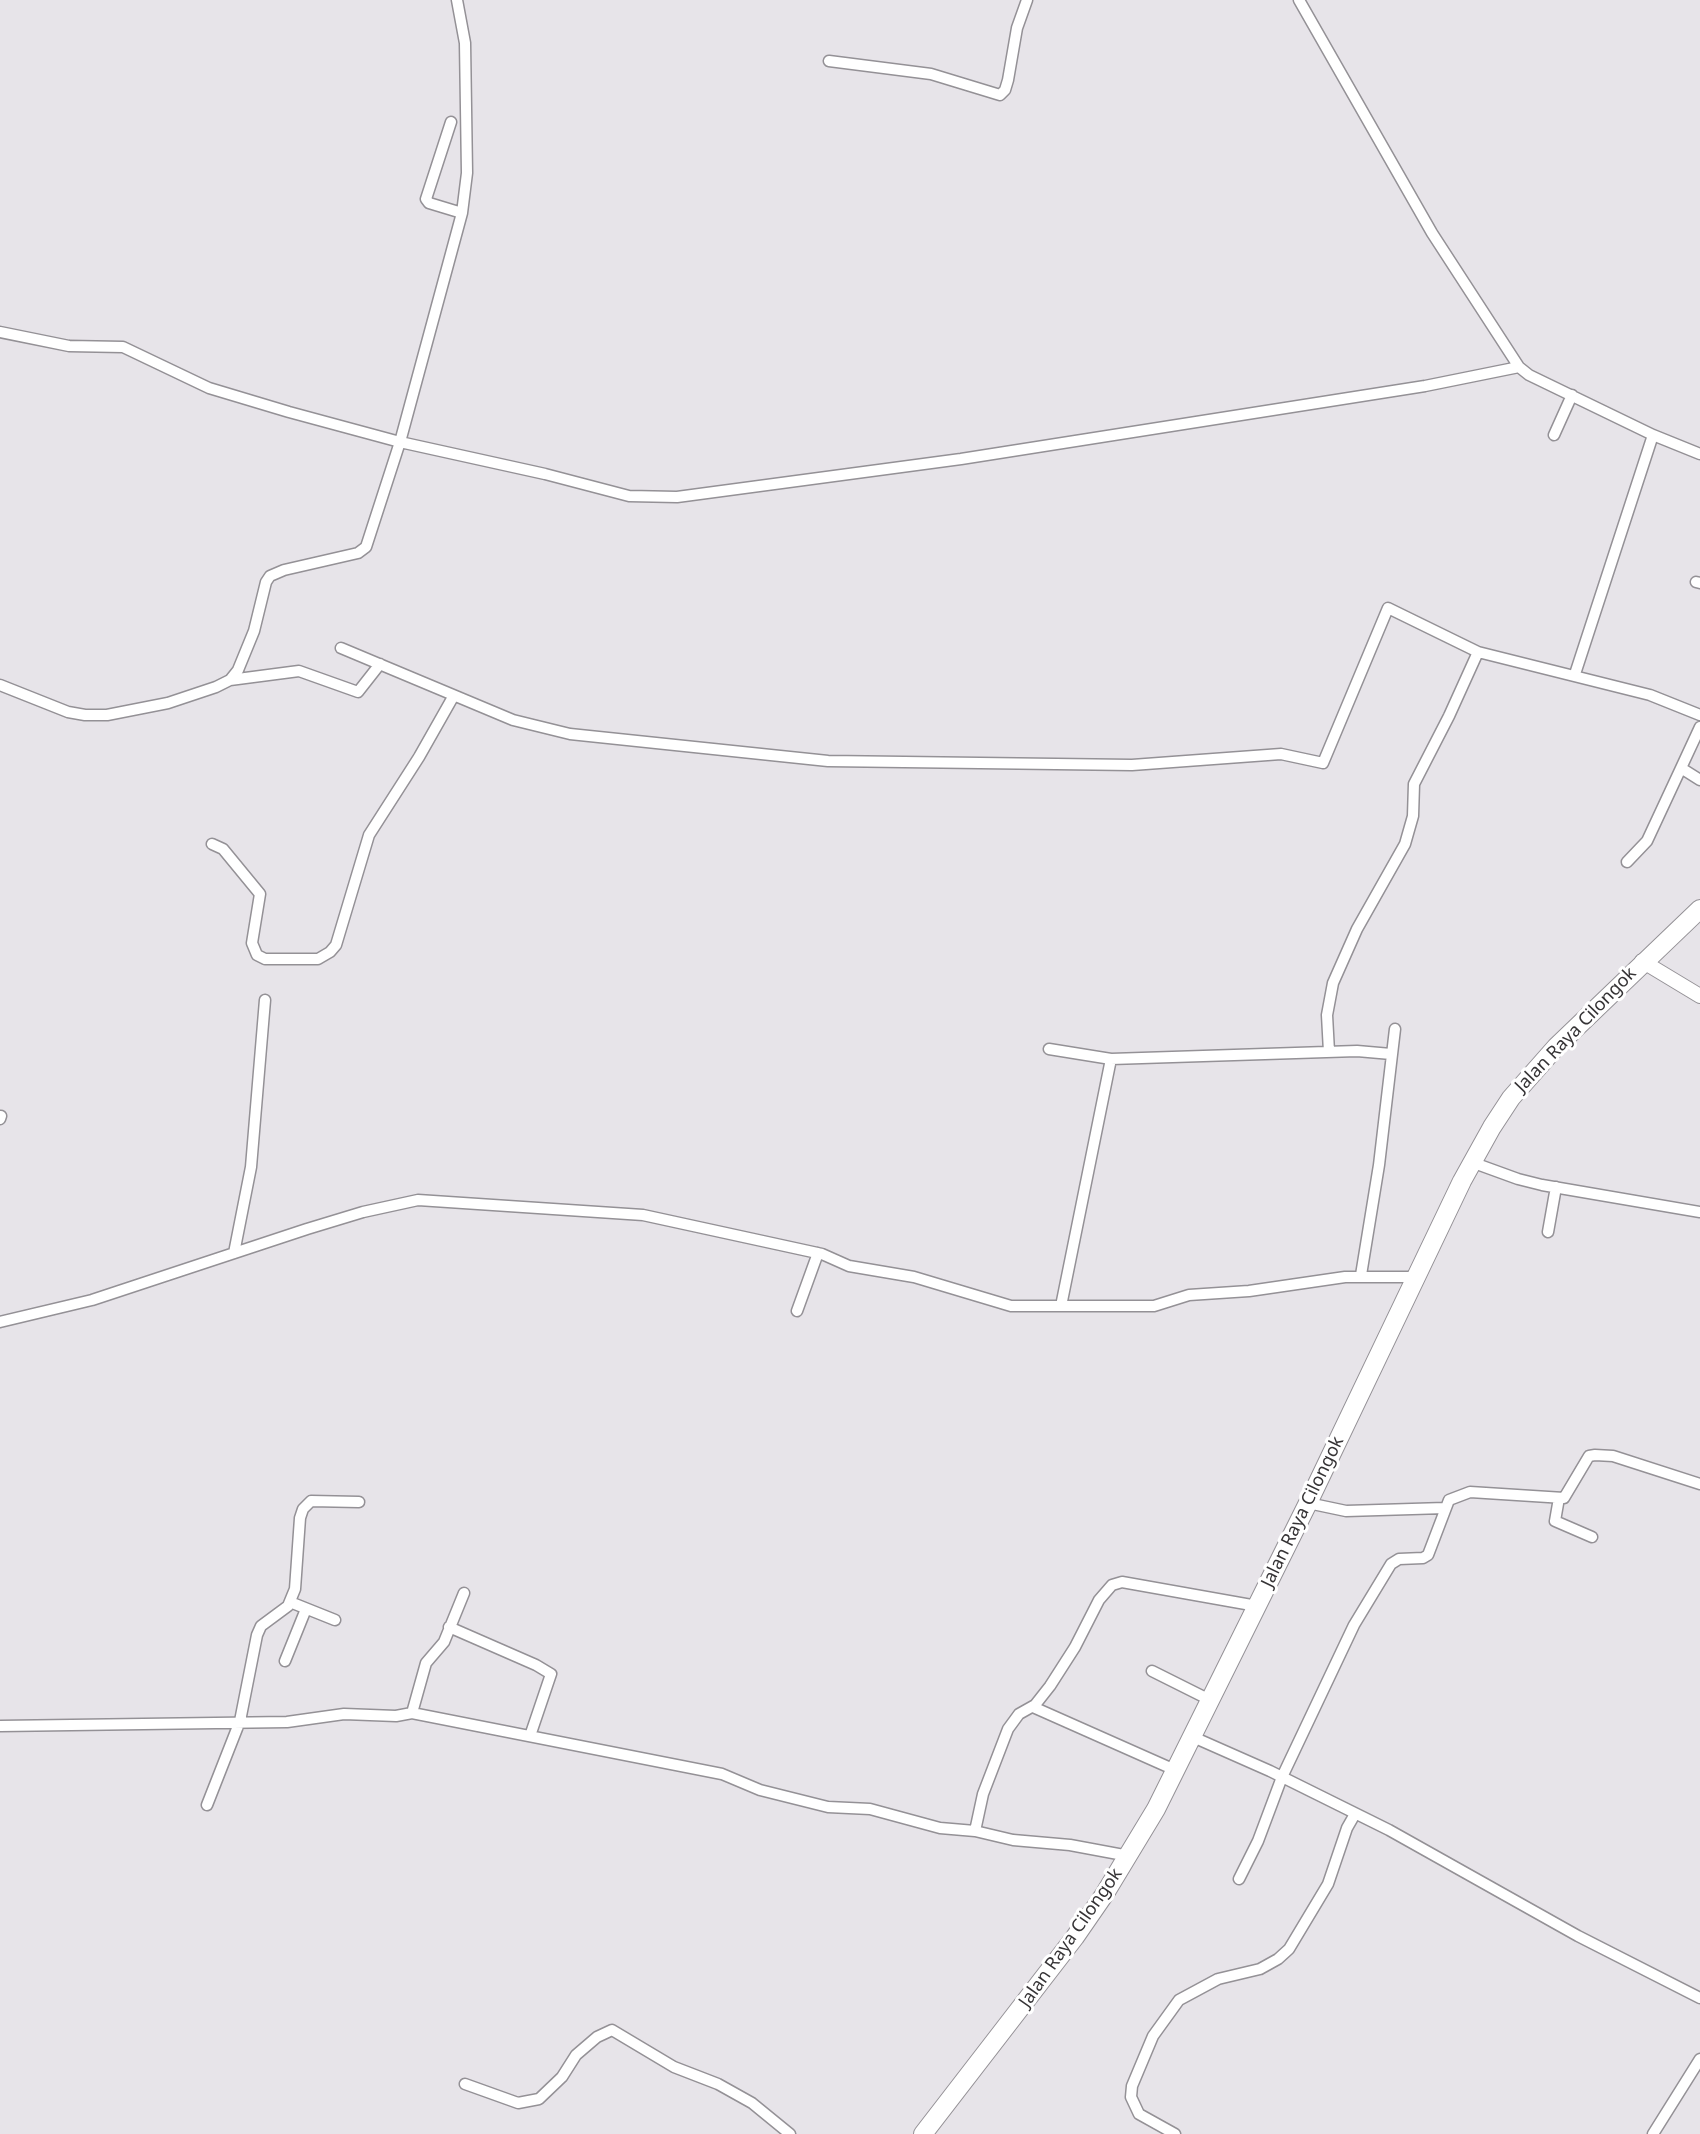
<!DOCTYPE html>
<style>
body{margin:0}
canvas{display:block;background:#e7e4e9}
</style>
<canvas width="1700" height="2134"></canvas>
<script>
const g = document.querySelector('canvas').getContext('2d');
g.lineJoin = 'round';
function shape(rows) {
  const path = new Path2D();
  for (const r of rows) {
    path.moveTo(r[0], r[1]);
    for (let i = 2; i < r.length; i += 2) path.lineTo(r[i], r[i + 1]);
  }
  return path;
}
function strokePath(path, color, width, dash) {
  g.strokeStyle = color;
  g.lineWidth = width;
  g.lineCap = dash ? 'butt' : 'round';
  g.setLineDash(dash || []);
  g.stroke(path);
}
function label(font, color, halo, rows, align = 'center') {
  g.font = font + ' "Noto Sans",sans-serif';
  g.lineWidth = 6;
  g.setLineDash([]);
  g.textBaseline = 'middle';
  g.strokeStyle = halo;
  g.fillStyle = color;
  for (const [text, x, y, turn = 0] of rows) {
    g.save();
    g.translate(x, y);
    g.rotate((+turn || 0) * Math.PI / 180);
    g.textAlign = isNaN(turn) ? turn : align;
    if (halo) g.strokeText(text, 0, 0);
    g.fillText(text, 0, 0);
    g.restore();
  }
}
const minor = shape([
 [1299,0,1432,233,1519,367,1529,375,1653,435],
 [829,61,931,74,1000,95,1005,90,1008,80,1017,28,1027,0],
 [451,122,426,199,429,203,462,213],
 [0,332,69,346,123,347,209,388,289,412,400,442,545,474,629,496,677,497,961,459,1425,386,1519,367],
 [1554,435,1572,395],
 [1696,582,1700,583],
 [341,648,513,720,570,734,828,761,1132,765,1281,754,1323,763,1388,608,1478,652,1650,695,1700,715],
 [1575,674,1653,435,1700,454],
 [230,680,299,671,358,692,380,664],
 [0,685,68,712,85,715,107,715,168,703,216,687,230,680,238,670,254,631,266,582,270,576,284,570,358,553,366,547,400,442,462,213,467,173,465,43,457,0],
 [1700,727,1681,768,1700,780],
 [212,844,223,849,260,894,252,943,257,955,265,959,318,959,330,952,336,945,369,835,419,757,453,697],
 [1627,862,1647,841,1681,768],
 [1049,1049,1111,1059,1357,1051,1391,1054],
 [1329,1052,1327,1015,1333,983,1357,929,1405,844,1413,816,1414,784,1449,716,1478,652],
 [0,1119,1,1116],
 [1474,1163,1518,1179,1542,1185,1700,1212],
 [1548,1232,1556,1187],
 [234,1253,251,1167,265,1000],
 [1361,1275,1379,1165,1395,1029],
 [1061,1306,1111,1059],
 [797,1311,818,1253],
 [0,1322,92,1300,307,1229,363,1212,418,1200,643,1215,822,1254,849,1266,914,1277,1011,1306,1154,1306,1189,1295,1249,1291,1345,1277,1416,1277],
 [1559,1498,1555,1521,1592,1537],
 [1308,1503,1346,1511,1445,1508],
 [290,1602,335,1620],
 [449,1627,536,1665,551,1674,530,1736],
 [285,1661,306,1609],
 [1152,1671,1210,1700],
 [1033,1707,1175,1770],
 [412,1713,426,1663,444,1642,464,1593],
 [0,1726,287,1722,344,1714,396,1716,412,1713,722,1774,760,1790,828,1807,870,1809,940,1828,975,1831,1013,1840,1070,1845,1129,1856],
 [1193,1737,1270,1771,1389,1830,1578,1936,1700,1998],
 [207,1805,240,1721,257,1635,261,1626,288,1606,295,1589,300,1518,303,1509,311,1501,359,1502],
 [975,1831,983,1794,1008,1729,1019,1714,1035,1705,1050,1686,1075,1647,1099,1600,1112,1585,1122,1582,1257,1606],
 [1239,1879,1258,1841,1282,1777,1354,1625,1391,1564,1399,1559,1423,1558,1428,1555,1449,1500,1470,1492,1564,1498,1589,1456,1595,1455,1613,1456,1700,1484],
 [465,2084,518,2103,539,2099,562,2077,576,2055,597,2037,612,2030,674,2067,718,2084,752,2103,790,2134],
 [1175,2134,1139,2114,1131,2097,1132,2086,1153,2036,1179,2000,1218,1979,1260,1969,1278,1959,1289,1949,1328,1884,1347,1828,1355,1814],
 [1653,2134,1700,2059]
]);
const tertiary = shape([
 [1642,961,1700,996]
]);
const trunk = shape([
 [923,2134,1075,1937,1104,1895,1156,1809,1308,1503,1462,1181,1492,1127,1511,1098,1556,1047,1700,909]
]);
strokePath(minor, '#949196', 13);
strokePath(tertiary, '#949196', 16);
strokePath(trunk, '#949196', 20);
strokePath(minor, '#fff', 10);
strokePath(tertiary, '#fff', 14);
strokePath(trunk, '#fff', 18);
label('18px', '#363436', '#fff', [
 ["Jalan Raya Cilongok",1576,1030,-46],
 ["Jalan Raya Cilongok",1303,1512,-64],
 ["Jalan Raya Cilongok",1071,1938,-55]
]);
</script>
